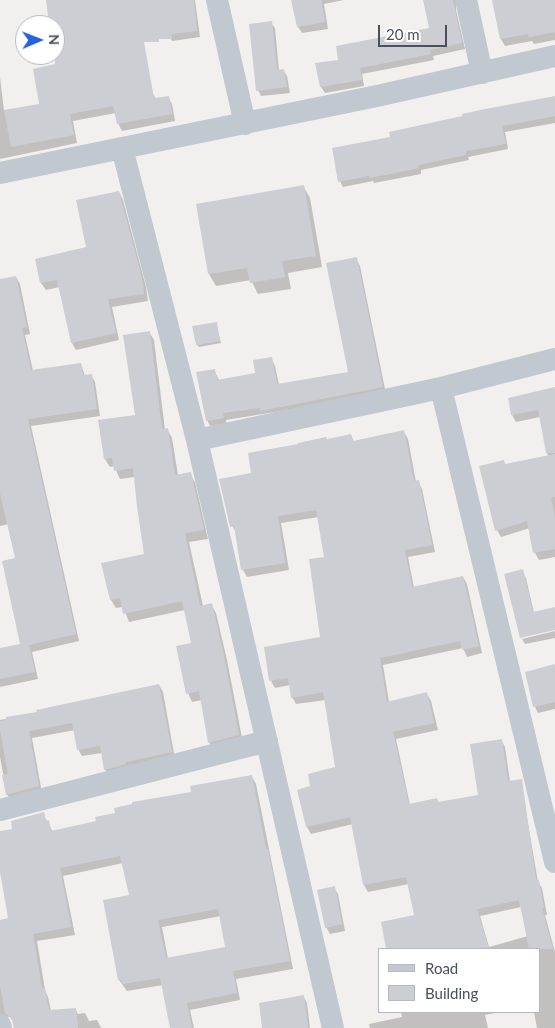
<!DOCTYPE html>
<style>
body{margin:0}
#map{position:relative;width:555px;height:1028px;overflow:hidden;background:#f2f0ef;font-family:Lato,sans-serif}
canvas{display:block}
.legend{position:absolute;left:378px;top:948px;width:162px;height:65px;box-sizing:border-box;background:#fff;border:1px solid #b6b9bd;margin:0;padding:6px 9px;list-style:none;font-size:15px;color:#49515b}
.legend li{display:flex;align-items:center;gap:10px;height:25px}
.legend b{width:25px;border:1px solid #b6b9bd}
.north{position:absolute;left:15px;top:15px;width:50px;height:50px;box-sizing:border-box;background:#fff;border:1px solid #b6b9bd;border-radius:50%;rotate:89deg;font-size:14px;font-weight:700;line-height:20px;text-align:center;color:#49515b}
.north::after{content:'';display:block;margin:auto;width:18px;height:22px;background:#2663d5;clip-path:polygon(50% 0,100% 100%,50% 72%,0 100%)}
.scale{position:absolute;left:378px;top:25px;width:69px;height:22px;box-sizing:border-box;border:2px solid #49515b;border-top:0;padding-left:6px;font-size:15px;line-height:18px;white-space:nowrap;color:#49515b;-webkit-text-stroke:4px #fff;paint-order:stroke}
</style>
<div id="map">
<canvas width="555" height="1028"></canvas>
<ul class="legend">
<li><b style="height:6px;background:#c1c8d0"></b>Road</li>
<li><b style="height:14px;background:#cdced4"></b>Building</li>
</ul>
<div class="north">N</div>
<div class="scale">20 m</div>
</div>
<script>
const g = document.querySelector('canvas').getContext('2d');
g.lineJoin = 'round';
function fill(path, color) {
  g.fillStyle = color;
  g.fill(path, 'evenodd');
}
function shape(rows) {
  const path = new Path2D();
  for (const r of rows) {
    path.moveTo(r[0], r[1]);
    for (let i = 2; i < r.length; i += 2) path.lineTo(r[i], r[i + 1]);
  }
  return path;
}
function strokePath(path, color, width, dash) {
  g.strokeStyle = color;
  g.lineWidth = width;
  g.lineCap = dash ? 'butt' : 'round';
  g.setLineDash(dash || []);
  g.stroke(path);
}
fill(shape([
 [58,0,129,0,153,94,156,99,168,97,172,104,175,121,122,131,118,123,116,113,73,121,77,143,0,159,0,77,4,111,41,105,59,65,55,46,55,25,51,25,48,1],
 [164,0,195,0,200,37,172,41,169,35],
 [292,0,344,0,324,4,328,29,302,33,298,27],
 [425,0,456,0,456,10,465,49,433,56,434,60,362,74,364,86,325,93,321,87,317,64,340,61,431,29],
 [555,11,555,40,534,44,532,41,505,46,501,39,498,22],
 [271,23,275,28,279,71,283,70,287,76,290,93,261,96,258,90],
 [555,97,555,123,505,132,508,149,468,157,469,160,421,170,421,174,374,183,373,181,343,187,340,181,392,138],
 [303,186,310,198,322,267,288,273,291,289,258,294,251,280,216,286,209,274],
 [119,192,123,200,146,287,148,301,112,307,119,340,76,350,72,343,60,287,46,290,41,283,88,248],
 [356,258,360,266,386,394,226,420,227,425,211,428,207,420,214,370,219,380,256,374,271,358,275,366,279,385,350,373],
 [16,277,20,284,30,334,25,335,33,371,81,364,85,376,91,375,95,382,100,416,31,426,79,641,32,652,38,679,0,687,0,649,21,645,17,559,9,524,0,526,0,281],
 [216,323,221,343,199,347,197,345],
 [149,332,154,340,165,430,167,429,172,438,178,475,190,474,195,482,208,539,189,542,203,606,211,604,216,613,227,660,243,743,214,750,209,742,202,700,192,702,188,693,192,644,185,610,129,622,123,607,116,608,111,600,103,564,145,555,135,477,120,479,114,466,110,467,105,459,136,416],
 [555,389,555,557,539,560,535,553,530,528,501,537,497,530,506,466,548,457,540,417,516,422,512,415],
 [404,432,408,439,416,482,418,482,422,489,435,552,408,557,414,588,463,577,467,584,482,653,467,657,463,648,383,665,389,702,427,694,431,701,438,730,396,739,410,805,437,799,439,803,479,796,501,740,505,747,510,782,522,788,538,882,542,888,547,915,545,915,555,952,555,1028,537,1028,534,1012,539,1012,539,949,388,949,382,922,415,916,409,884,368,892,364,885,353,824,311,834,307,827,298,791,312,787,336,768,326,700,296,704,292,697,290,685,275,688,271,681,322,638,325,558,319,517,281,523,289,570,247,577,243,570,237,533,232,526,253,474,327,440,351,435,354,442],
 [521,907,528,936,489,947,480,916],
 [522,571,526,578,534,613,555,608,555,629,521,636],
 [555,631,555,638,525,644,522,639],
 [555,666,555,709,538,713,535,707],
 [159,685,163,692,175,759,109,776,105,769,102,753,82,756,78,749,75,730,32,738,42,793,11,801,7,794,0,757,0,720,38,713],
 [252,777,256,784,293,969,236,979,240,1000,190,1010,194,1028,171,1028,163,985,127,991,119,980,131,896,123,863,63,876,75,935,37,941,45,990,48,997,51,1011,75,1009,78,1014,85,1013,89,1021,97,1020,101,1028,29,1028,28,1014,0,1018,0,921,9,919,0,870,0,832,14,830,43,814,53,832,97,822],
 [221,916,227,948,168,959,162,927],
 [334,888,338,894,345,931,330,934,326,927],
 [303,996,307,1003,310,1028,264,1028],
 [401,1012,500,1012,485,1015,488,1028,370,1028,369,1024,402,1017]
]), '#0003');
fill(shape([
 [46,0,194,0,197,31,172,34,172,39,159,39,159,42,144,42,154,98,169,96,172,114,117,124,113,106,70,114,74,135,11,147,4,110,39,104,33,69,55,64,55,24,49,24],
 [291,0,321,0,325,22,297,27],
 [423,0,453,0,462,43,430,50,431,54,360,68,362,80,320,87,315,63,338,60,336,46,429,28],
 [492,0,555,0,555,32,529,37,528,34,500,39],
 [272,21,277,70,284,69,287,87,256,91,249,24],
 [555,96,555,116,502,126,506,144,466,151,466,155,418,165,419,168,370,178,369,176,338,182,332,148,390,137,389,132,462,116,462,114,480,110],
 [304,185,316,256,282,261,285,277,250,283,247,268,208,274,196,204],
 [119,191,142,278,144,294,108,299,116,333,71,343,57,280,40,283,35,259,86,247,76,200],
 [357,257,383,387,260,411,260,408,223,413,224,418,206,421,196,372,215,369,217,380,255,373,253,360,272,357,277,384,348,372,326,263],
 [16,276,27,327,22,328,31,370,81,363,83,375,92,374,97,409,28,419,76,634,29,645,35,672,0,679,0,648,20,644,2,561,15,558,0,493,0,279],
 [217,322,220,341,196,345,192,326],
 [150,331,162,429,168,428,175,475,191,472,204,530,185,533,200,606,212,603,223,651,239,735,208,743,199,691,186,694,176,646,191,643,182,601,123,614,120,598,110,600,101,563,144,554,137,507,133,468,114,471,112,458,104,459,98,420,135,415,123,335],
 [555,387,555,453,546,453,538,410,511,415,508,398],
 [404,430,414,481,419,480,432,545,405,550,412,587,463,576,479,646,462,650,460,641,380,658,387,702,427,692,434,723,393,732,409,804,437,798,438,802,478,795,470,744,502,739,508,781,522,779,536,880,539,880,544,908,542,908,553,949,529,949,519,900,477,909,489,949,386,949,381,922,414,915,406,877,363,885,350,817,306,827,297,790,310,786,308,774,335,767,323,692,291,698,288,678,269,681,264,647,320,637,309,559,324,557,316,510,278,516,285,563,241,570,234,526,230,527,219,479,251,473,248,453,298,444,298,443,326,437,327,439,351,434,353,441],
 [555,454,555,497,551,498,555,519,555,549,533,553,527,521,495,531,479,466,504,460,505,464],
 [523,569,533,612,555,607,555,630,520,638,504,574],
 [555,664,555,702,533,707,525,672],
 [159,684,172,752,126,762,126,764,104,770,100,746,77,750,72,723,29,731,39,786,6,795,2,775,8,774,0,730,0,721,6,720,6,717,37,712,36,710],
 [252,775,266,849,268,849,290,961,233,971,237,993,187,1003,192,1028,170,1028,160,978,122,984,121,980,118,980,103,900,129,895,120,856,60,868,71,927,33,934,42,988,45,988,49,1010,76,1008,78,1028,14,1028,12,1020,9,1016,5,1013,0,985,0,920,8,918,0,872,0,831,12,829,11,821,44,812,46,821,49,820,51,831,96,821,95,817,115,813,114,808,132,804,132,802,191,792,190,786],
 [218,909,225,947,166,958,158,920],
 [335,886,342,924,325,928,317,890],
 [304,995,308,1028,262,1028,259,1003]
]), '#cdced4');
strokePath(shape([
 [217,0,245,124],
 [466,0,482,73],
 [122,148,197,440,333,1028],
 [0,173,377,96,555,56],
 [441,388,555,862],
 [197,440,441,388,555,359],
 [0,810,267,741],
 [0,1025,1,1028]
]), '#c1c8d0', 22);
</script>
